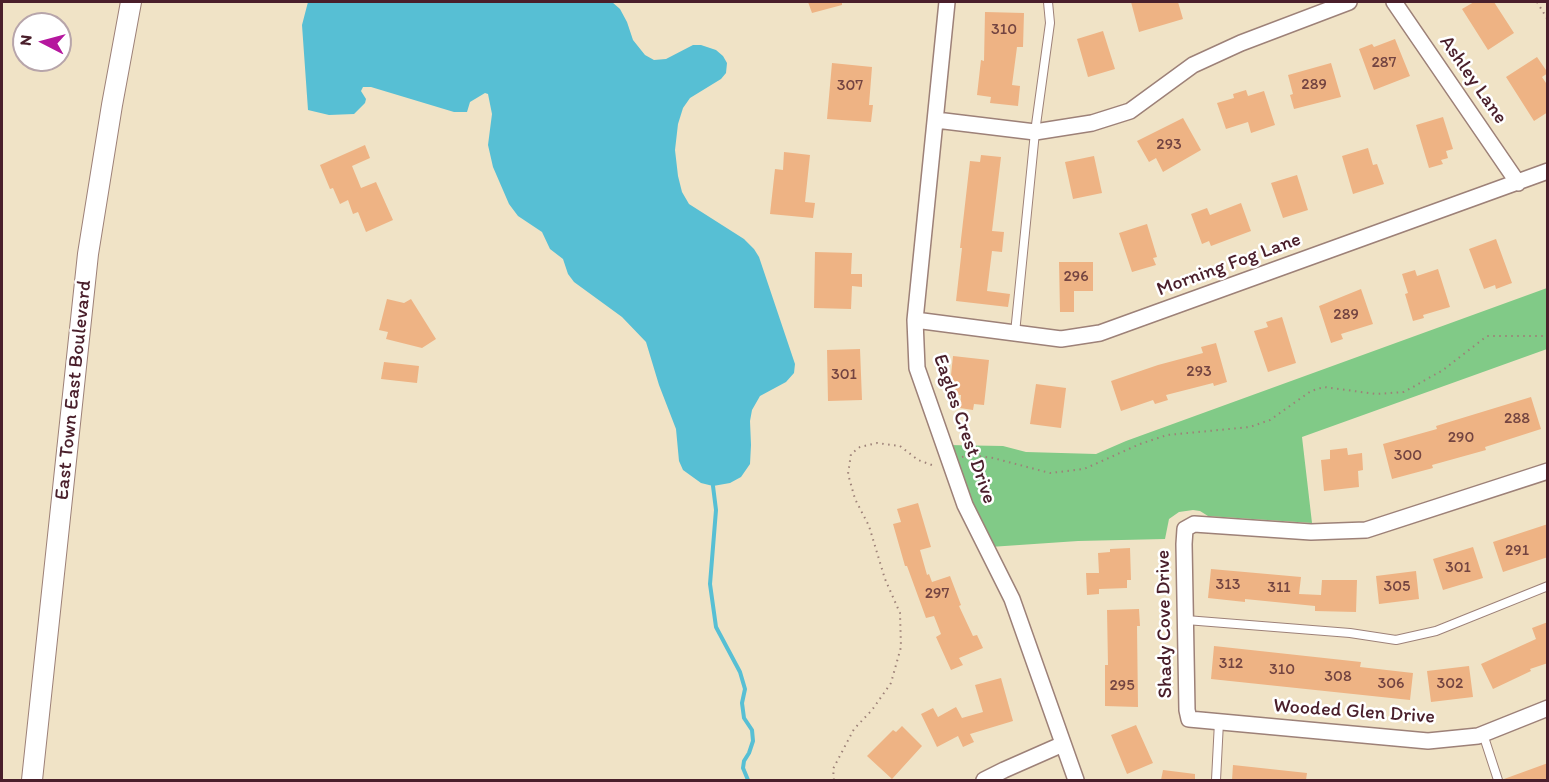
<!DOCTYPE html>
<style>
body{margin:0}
#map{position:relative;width:1549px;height:782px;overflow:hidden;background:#f0e3c6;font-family:Itim,sans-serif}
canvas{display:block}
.frame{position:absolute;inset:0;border:3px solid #4a1f2b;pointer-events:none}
.north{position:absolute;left:12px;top:12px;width:60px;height:60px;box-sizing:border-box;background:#fff;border:2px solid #b7a5aa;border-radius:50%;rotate:276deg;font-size:16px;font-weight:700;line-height:24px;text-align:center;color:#4a1f2b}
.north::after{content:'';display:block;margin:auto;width:21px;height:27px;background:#b5179e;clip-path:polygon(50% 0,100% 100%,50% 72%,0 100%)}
</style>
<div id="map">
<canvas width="1549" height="782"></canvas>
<div class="frame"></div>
<div class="north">N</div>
</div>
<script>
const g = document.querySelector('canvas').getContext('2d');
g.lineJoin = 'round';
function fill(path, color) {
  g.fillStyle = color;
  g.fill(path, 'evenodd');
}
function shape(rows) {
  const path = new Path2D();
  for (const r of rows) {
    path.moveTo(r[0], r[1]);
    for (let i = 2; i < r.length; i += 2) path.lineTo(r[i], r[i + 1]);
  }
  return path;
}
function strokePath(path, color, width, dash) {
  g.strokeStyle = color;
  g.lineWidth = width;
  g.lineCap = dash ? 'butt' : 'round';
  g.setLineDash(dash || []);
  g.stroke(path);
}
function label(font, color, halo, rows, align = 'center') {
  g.font = font + ' Itim,sans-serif';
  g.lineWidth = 5;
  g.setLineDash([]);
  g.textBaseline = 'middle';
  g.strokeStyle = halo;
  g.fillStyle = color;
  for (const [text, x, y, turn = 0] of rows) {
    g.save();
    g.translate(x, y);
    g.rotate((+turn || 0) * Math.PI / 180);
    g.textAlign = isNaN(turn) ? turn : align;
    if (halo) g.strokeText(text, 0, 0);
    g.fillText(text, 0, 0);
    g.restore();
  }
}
fill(shape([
 [1547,288,1547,349,1302,437,1312,523,1208,516,1200,511,1193,510,1179,512,1169,519,1165,539,1078,541,990,547,947,445,1003,446,1026,452,1096,454,1126,441]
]), '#81ca87');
fill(shape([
 [308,2,612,2,620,9,627,22,633,40,645,55,654,60,666,59,693,45,701,45,716,50,723,56,727,63,726,73,721,79,690,98,683,108,678,124,675,150,678,176,682,192,689,204,744,239,754,249,759,257,795,364,794,373,786,382,760,396,752,410,750,421,751,445,750,464,741,477,730,483,713,486,701,483,683,470,679,461,676,429,659,385,646,342,622,317,574,282,568,274,563,259,550,249,542,232,518,216,509,204,493,167,488,145,492,114,488,94,485,93,470,102,467,112,454,112,371,87,363,87,361,91,366,99,365,103,354,114,329,115,308,110,302,25]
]), '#57bfd4');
strokePath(shape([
 [713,486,716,510,710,584,716,627,740,672,745,689,742,703,744,718,752,730,753,741,749,753,744,761,743,768,748,780]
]), '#57bfd4', 4);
fill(shape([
 [808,2,842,2,842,5,812,13],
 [1131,2,1178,2,1183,19,1139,32],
 [1474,2,1494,2,1514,33,1488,50,1462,9],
 [985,12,1024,13,1023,47,1017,47,1012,85,1020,86,1018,106,990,103,991,97,977,95,981,60,984,61],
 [1103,31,1115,69,1088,77,1077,39],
 [1395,39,1410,76,1374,90,1359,49,1372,44,1374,47],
 [1537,57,1548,73,1542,77,1548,86,1548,112,1534,121,1506,77],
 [832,63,872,67,869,105,873,105,871,122,827,119],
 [1331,63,1341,97,1294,109,1290,95,1293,94,1288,75],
 [1246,90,1248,96,1264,91,1275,125,1251,133,1248,122,1226,129,1217,103,1234,98,1233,94],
 [1443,117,1453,149,1446,151,1448,158,1441,160,1443,164,1429,168,1416,125],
 [1183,118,1201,150,1163,172,1156,158,1149,162,1137,141],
 [365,145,370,158,352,166,361,188,376,182,393,220,366,232,358,212,353,214,348,200,340,204,333,188,330,189,320,165],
 [1368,148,1373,165,1377,164,1384,184,1353,194,1342,156],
 [784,152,810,155,805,202,815,203,813,218,770,214,775,169,783,170],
 [981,155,1001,157,992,231,1004,232,1002,252,992,251,987,291,1010,294,1008,307,956,301,962,248,960,248,970,161,980,162],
 [1094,156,1102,193,1073,199,1065,162],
 [1297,175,1308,210,1283,218,1271,183],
 [1241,203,1251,231,1211,246,1209,241,1202,244,1191,214,1207,208,1210,215],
 [1147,224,1157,257,1153,258,1156,265,1132,272,1119,233],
 [1496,239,1512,283,1496,289,1495,285,1484,289,1469,249],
 [815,252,852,253,851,274,862,274,862,287,852,286,851,309,814,308],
 [1059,262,1093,262,1093,291,1074,291,1074,312,1060,312],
 [1438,269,1450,307,1423,315,1424,318,1413,321,1405,294,1408,293,1402,274,1415,270,1417,276],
 [1361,289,1373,324,1341,334,1343,339,1331,343,1319,306],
 [387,299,404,303,411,299,436,339,422,348,386,339,388,332,379,330],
 [1282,317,1296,363,1268,372,1254,331,1268,327,1266,322],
 [1216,343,1227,382,1214,386,1213,383,1166,395,1168,400,1155,404,1153,400,1121,411,1111,381,1158,365,1203,353,1201,347],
 [860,349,862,400,828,401,827,350],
 [953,356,989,360,984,405,974,404,973,410,960,408,961,395,949,394],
 [384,362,419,366,417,383,381,379],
 [1036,384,1066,388,1061,428,1030,424],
 [1531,397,1541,429,1485,447,1486,450,1432,465,1433,468,1392,479,1383,444,1437,429,1436,426],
 [1347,448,1348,455,1362,453,1363,470,1358,471,1359,487,1324,491,1321,460,1330,459,1330,450],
 [918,503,931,547,920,550,927,575,929,574,932,582,950,576,961,605,959,606,973,636,977,635,983,648,959,658,963,665,951,670,936,637,941,634,934,616,926,618,907,566,905,566,893,524,901,522,897,509],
 [1548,524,1548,557,1503,572,1493,542],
 [1473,547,1483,578,1443,590,1433,559],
 [1130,548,1131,580,1127,580,1127,588,1099,589,1099,594,1087,595,1086,573,1099,573,1098,553,1110,552,1110,549],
 [1211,569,1301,577,1299,594,1321,595,1322,580,1357,580,1356,612,1315,611,1315,606,1245,599,1245,602,1208,598],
 [1416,571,1419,599,1379,604,1376,576],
 [1139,609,1140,626,1137,626,1138,707,1105,706,1105,665,1108,665,1107,610],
 [1548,622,1548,663,1530,669,1531,671,1493,689,1481,664,1536,639,1532,628],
 [1214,646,1361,662,1360,667,1413,673,1410,700,1211,679],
 [1469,666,1473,697,1431,702,1427,671],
 [1001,678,1013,721,970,734,974,742,963,747,958,736,937,747,921,714,933,708,938,717,956,707,962,718,983,712,975,685],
 [1136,725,1153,763,1127,774,1111,735],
 [902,726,922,746,892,779,867,756,893,730,896,732],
 [1548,763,1548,780,1504,780,1504,779],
 [1233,765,1307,773,1306,780,1232,780],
 [1163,770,1195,774,1195,780,1161,780]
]), '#eeb384');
const service = shape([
 [1015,333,1035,132,1050,23,1048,2],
 [1186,620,1350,633,1396,640,1436,631,1548,586],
 [1483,734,1498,780],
 [1216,780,1219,722]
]);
const minor = shape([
 [947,2,915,320,917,368,965,505,1012,599,1076,780],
 [1394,2,1518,183],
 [936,120,1035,132,1092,123,1130,111,1193,65,1241,43,1349,2],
 [915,320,1061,339,1100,333,1548,171],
 [1548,471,1366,530,1311,532,1194,524,1185,529,1184,544,1187,710,1189,719,1428,741,1478,736,1548,708],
 [984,780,1004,770,1063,744]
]);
const tertiary = shape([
 [32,780,88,254,112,105,131,2]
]);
strokePath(service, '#9d8178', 10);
strokePath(minor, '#9d8178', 18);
strokePath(tertiary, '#9d8178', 22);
strokePath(shape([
 [1537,2,1548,20],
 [962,457,969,455,993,458,1050,473,1084,469,1140,444,1167,435,1250,427,1270,420,1311,391,1324,387,1376,394,1404,392,1443,370,1487,336,1548,336],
 [834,780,833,769,854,729,872,710,891,683,901,647,900,613,885,579,869,526,855,499,848,474,851,454,860,447,877,443,900,446,918,460,932,465,936,464]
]), '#9d8178', 2, [1.5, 4.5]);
strokePath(service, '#fff', 8);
strokePath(minor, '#fff', 15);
strokePath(tertiary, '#fff', 20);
label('16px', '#734441', null, [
 ["310",1004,30],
 ["287",1384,63],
 ["289",1314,85],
 ["307",850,86],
 ["293",1169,145],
 ["296",1076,277],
 ["289",1346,315],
 ["293",1199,372],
 ["301",844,375],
 ["288",1517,419],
 ["290",1461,438],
 ["300",1408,456],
 ["291",1517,551],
 ["301",1458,568],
 ["313",1228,585],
 ["305",1397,587],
 ["311",1279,588],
 ["297",937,594],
 ["312",1231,664],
 ["310",1282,670],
 ["308",1338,677],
 ["306",1391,684],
 ["302",1450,684],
 ["295",1122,686]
]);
label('20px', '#4a1f2b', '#fff', [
 ["Ashley Lane",1473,80,55],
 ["Morning Fog Lane",1229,265,-20],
 ["East Town East Boulevard",74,390,-84],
 ["Eagles Crest Drive",964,429,71],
 ["Shady Cove Drive",1165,624,-91],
 ["Wooded Glen Drive",1354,712,4]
]);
</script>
